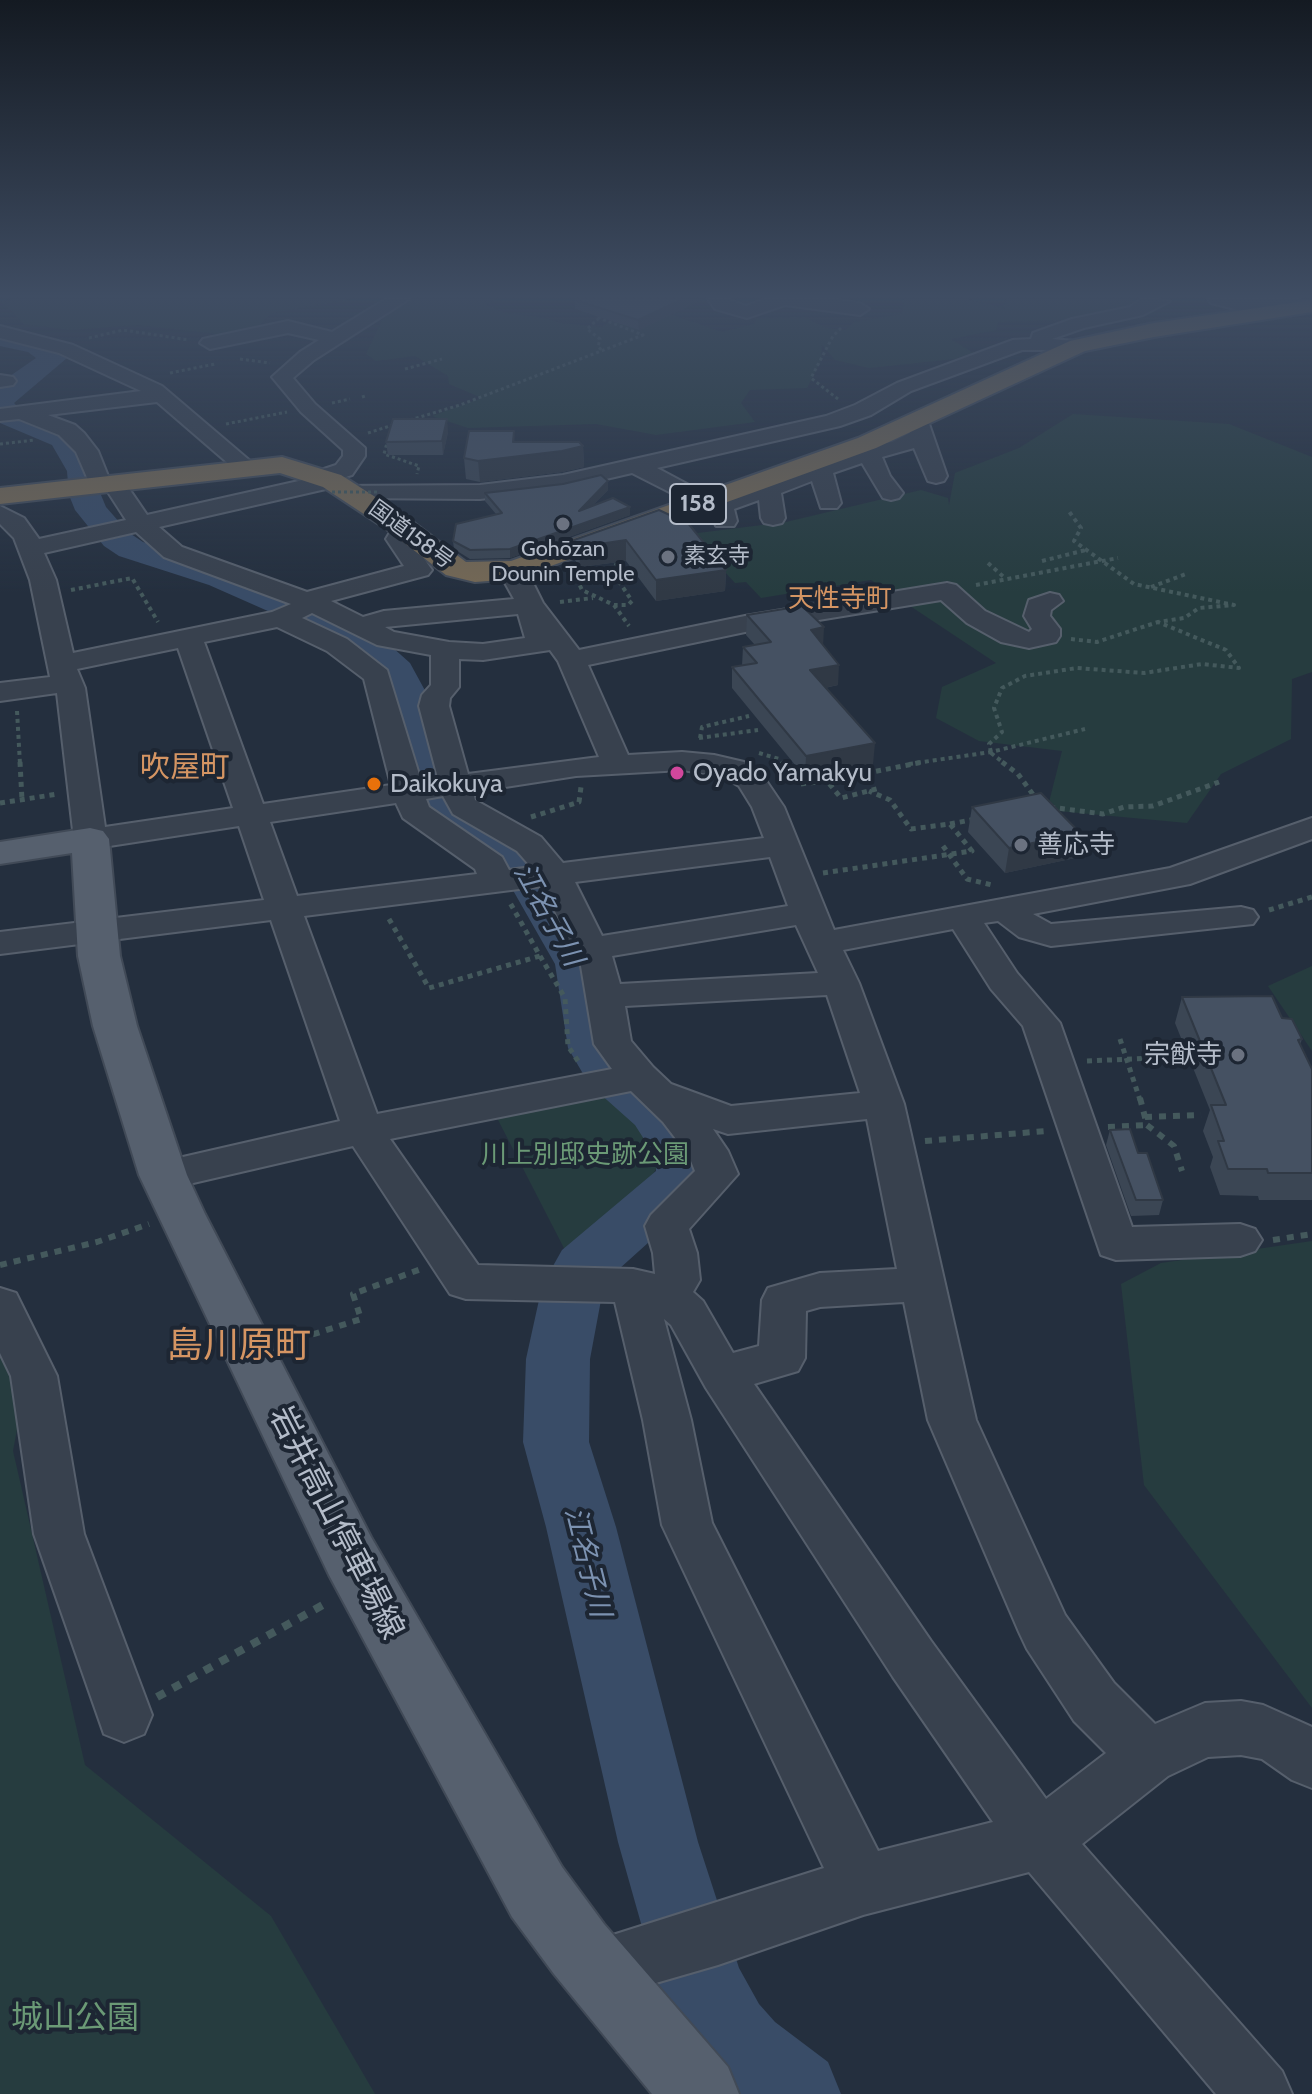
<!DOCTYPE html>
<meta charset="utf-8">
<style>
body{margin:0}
canvas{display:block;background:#242f3e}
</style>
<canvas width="1312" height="2094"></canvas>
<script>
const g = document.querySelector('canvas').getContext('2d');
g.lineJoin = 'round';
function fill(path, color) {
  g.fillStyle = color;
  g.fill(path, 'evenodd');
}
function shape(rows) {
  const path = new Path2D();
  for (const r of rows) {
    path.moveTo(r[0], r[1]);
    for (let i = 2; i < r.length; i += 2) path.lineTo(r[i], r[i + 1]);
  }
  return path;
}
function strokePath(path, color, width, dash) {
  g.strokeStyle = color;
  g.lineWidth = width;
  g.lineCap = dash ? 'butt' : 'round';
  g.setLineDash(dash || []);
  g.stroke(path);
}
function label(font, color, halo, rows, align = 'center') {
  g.font = font + ' Cabin,"Noto Sans JP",sans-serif';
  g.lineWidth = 8;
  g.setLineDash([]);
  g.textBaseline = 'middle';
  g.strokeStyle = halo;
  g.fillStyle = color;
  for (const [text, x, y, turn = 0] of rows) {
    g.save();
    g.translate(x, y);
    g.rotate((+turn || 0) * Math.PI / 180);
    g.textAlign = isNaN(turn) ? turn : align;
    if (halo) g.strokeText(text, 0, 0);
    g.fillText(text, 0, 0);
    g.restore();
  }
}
fill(shape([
 [12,299,350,299,271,313,259,326,218,334,138,325,70,330,24,324,1,301],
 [409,299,495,299,487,305,505,313,545,318,560,323,601,327,630,308,670,314,722,332,754,324,757,318,804,317,826,328,846,330,854,322,902,314,904,299,968,299,1005,309,1004,301,1007,299,1133,299,1131,305,1087,319,998,322,996,330,951,339,973,353,955,359,869,368,835,360,822,345,821,360,807,388,750,390,741,403,755,422,656,435,596,424,468,428,432,416,482,398,449,384,448,376,415,356,376,361,366,354,385,314],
 [1073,414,1229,424,1312,457,1312,672,1292,679,1291,739,1221,774,1187,823,1047,810,1062,751,979,741,936,718,942,687,996,663,871,580,761,598,746,582,735,583,690,534,786,522,921,490,948,498,949,505,955,473,1019,448],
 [1312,966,1312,1051,1268,986],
 [607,1089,652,1131,661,1161,651,1177,567,1254,495,1114],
 [1312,1241,1312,1708,1144,1485,1121,1284,1161,1263],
 [0,1339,25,1386,13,1451,85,1765,271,1916,375,2094,0,2094]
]), '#263c3f');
fill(shape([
 [0,330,46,340,67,358,14,403,25,414,74,433,99,471,101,495,106,507,128,532,143,542,233,571,373,630,410,663,434,707,459,796,528,839,605,964,620,1048,627,1060,673,1099,712,1156,714,1167,699,1197,609,1278,601,1300,590,1359,589,1442,616,1527,698,1842,739,1968,759,2004,775,2022,828,2062,841,2094,725,2094,697,2066,672,2017,659,1987,618,1842,546,1527,523,1442,526,1359,539,1300,553,1266,562,1250,656,1171,656,1158,635,1125,589,1084,568,1048,555,964,494,857,424,811,417,802,394,707,379,676,347,646,209,585,119,556,104,546,75,510,69,495,67,471,52,445,0,423,0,383,36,358,28,352,0,346,0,330]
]), '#394c67');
const minor = shape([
 [386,299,409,299,314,360,293,378,315,404,365,448,365,456,352,475,342,478,340,486,480,485,563,475,826,416,855,405,897,383,1013,340,1031,339,1033,333,1072,319,1130,307,1141,299,1170,301,1143,315,1084,328,1052,339,1085,342,1088,346,1085,350,1022,350,911,391,871,415,840,426,657,468,715,499,866,446,892,442,910,433,913,424,929,424,947,476,944,481,936,483,928,481,914,448,882,457,890,476,903,493,899,498,891,500,883,498,862,463,833,473,841,503,837,508,821,508,812,481,781,493,785,518,782,523,773,525,764,523,761,518,759,500,734,509,737,521,734,526,716,526,710,507,697,506,632,473,563,489,480,499,347,498,339,496,335,491,339,486,159,527,182,547,307,592,404,566,386,539,389,534,401,529,419,529,422,534,412,542,432,570,428,575,331,601,363,617,384,611,514,599,504,581,502,570,506,565,515,562,524,565,543,603,579,650,745,616,947,583,956,585,985,611,1029,632,1032,629,1024,616,1029,600,1050,593,1059,595,1063,601,1051,610,1050,616,1060,629,1060,636,1056,642,1029,648,1001,642,967,623,941,600,745,632,588,665,628,755,682,752,714,755,744,762,761,773,784,807,834,930,1170,868,1312,818,1312,839,1190,884,1033,914,1051,924,1241,907,1253,910,1258,917,1253,924,1051,946,1019,937,998,921,984,923,1017,973,1060,1023,1132,1227,1240,1224,1255,1229,1262,1240,1255,1251,1240,1256,1116,1260,1101,1255,1023,1026,991,989,953,929,843,950,859,983,904,1104,976,1420,1065,1615,1114,1683,1155,1724,1205,1703,1241,1701,1263,1705,1312,1727,1312,1788,1292,1780,1262,1759,1241,1755,1208,1757,1168,1776,1082,1844,1282,2071,1292,2094,1216,2094,1029,1872,863,1915,718,1965,597,2000,575,1991,566,1969,575,1947,824,1868,662,1525,643,1420,615,1302,466,1299,450,1294,353,1146,163,1190,148,1185,142,1175,148,1165,340,1121,271,920,0,954,0,932,264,900,239,826,90,849,78,846,74,839,57,693,0,701,0,683,50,677,30,580,14,538,0,524,0,506,24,518,39,539,126,520,106,489,92,489,76,452,59,435,19,419,0,421,0,409,141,391,59,353,0,338,0,326,73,345,162,386,256,466,253,471,245,473,237,471,157,402,48,415,75,425,84,433,98,451,108,476,121,477,147,515,312,478,315,472,336,465,343,456,343,450,301,412,272,377,300,352,319,340,288,333,210,349,200,343,203,339,288,321,332,332,386,299],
 [136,532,164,557,291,604,272,612,73,653,56,580,44,553,136,532],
 [312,613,377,645,431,655,431,685,422,695,419,706,438,778,421,781,387,670,347,639,302,618,312,613],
 [518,614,525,638,483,644,449,642,394,632,385,627,518,614],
 [277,627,327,651,364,679,391,785,263,804,204,642,277,627],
 [178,648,233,808,105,827,85,688,77,669,178,648],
 [550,650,558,661,599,757,468,774,449,706,450,698,459,687,459,659,483,660,550,650],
 [682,770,722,776,739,786,752,807,764,838,563,863,541,837,475,800,473,792,576,776,682,770],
 [443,796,453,814,517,851,531,867,509,870,502,857,429,807,426,799,443,796],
 [396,803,403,818,475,869,477,874,297,896,270,822,396,803],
 [770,857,788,906,602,936,575,882,770,857],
 [543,886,581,966,594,1044,612,1069,377,1114,304,916,543,886],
 [796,925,818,973,620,984,612,956,796,925],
 [827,995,860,1093,731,1106,671,1084,653,1067,631,1041,625,1006,827,995],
 [631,1091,663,1122,689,1156,695,1171,651,1215,645,1226,653,1253,655,1274,633,1269,478,1265,390,1139,631,1091],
 [867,1119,897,1269,820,1273,768,1288,762,1300,759,1346,733,1353,703,1301,693,1292,700,1280,697,1253,689,1229,738,1174,728,1151,713,1129,728,1134,867,1119],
 [904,1302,928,1420,1019,1632,1027,1649,1074,1721,1106,1753,1046,1799,931,1641,754,1384,798,1371,805,1358,806,1311,820,1307,904,1302],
 [664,1319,671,1325,706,1388,893,1677,993,1822,878,1851,712,1523,691,1420,664,1319],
 [708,299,727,299,746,306,765,299,830,299,860,303,869,309,860,315,785,305,747,318,715,309,708,299],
 [1208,299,1300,299,1291,304,1243,311,1211,303,1208,299],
 [0,375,13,377,16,381,13,385,0,387,0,375],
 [0,1288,16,1293,57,1376,84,1534,152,1715,144,1734,124,1742,104,1734,34,1534,11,1376,0,1353,0,1288]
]);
const major = shape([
 [90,828,103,831,109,839,120,956,137,1026,187,1175,205,1214,371,1537,562,1867,604,1924,728,2067,739,2094,652,2094,554,1974,512,1917,329,1575,139,1175,93,1026,78,956,72,853,0,864,0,842,90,828]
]);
const highway = shape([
 [1312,300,1312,312,1154,337,1085,351,876,448,515,579,475,582,446,575,385,528,323,487,280,473,0,504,0,488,282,457,341,475,405,516,466,562,511,561,858,438,1070,341,1154,323,1312,300]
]);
strokePath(minor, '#565f6c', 4);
strokePath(major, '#414a57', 4);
strokePath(highway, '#434c59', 4);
strokePath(shape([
 [599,318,587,329,600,339,598,347,602,350],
 [89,338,123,330,189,340],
 [240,359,270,363],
 [405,369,442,359],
 [170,373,215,364],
 [362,397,365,396],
 [838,399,811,378,833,336,842,327],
 [332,403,350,399],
 [410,420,460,405,643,335,599,318,603,314],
 [226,424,287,412],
 [368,433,396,424],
 [388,439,384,454,419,466,417,474],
 [0,444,35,440]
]), '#44595c', 3, [3, 3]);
strokePath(shape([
 [1042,561,1086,550],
 [988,563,1006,579],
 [573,571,582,590,614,605,628,605,632,601,620,583,626,578,612,558],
 [976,585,1118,558],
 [1151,587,1186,574],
 [71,590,132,578,158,622],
 [560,602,593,598],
 [614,605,629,626],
 [1071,639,1097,642,1158,622],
 [17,711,20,764],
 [699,738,758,730],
 [700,738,702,727,749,716],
 [991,752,989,744,1002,732,994,708,1002,688,1025,676,1077,668,1144,673,1202,664,1239,668,1226,650,1158,622,1184,618,1199,608,1234,605,1134,584,1074,541,1081,528,1068,510],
 [759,753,779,759,783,764],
 [991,753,1005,764],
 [909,764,991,752,1085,729]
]), '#44595c', 4, [4, 4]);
strokePath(shape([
 [20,762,22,800],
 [781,762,800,784,827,781,841,798,880,788],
 [1002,762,1018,774,1037,800],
 [827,781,923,762],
 [0,803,58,794],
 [1050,807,1103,814,1124,807,1153,806,1219,782],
 [531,817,579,802,581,787],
 [950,824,976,819],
 [943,846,967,879,992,885],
 [823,873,972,851,950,824,911,829,890,800,869,791],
 [1269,910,1312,897],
 [389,919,429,988,540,956,509,901],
 [540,956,565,998,568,1046,580,1064],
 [1120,1039,1140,1100],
 [1087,1061,1176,1057]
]), '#44595c', 5, [5, 5]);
strokePath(shape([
 [1140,1098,1147,1125,1174,1146,1182,1171],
 [1145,1117,1201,1115],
 [1108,1127,1147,1125],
 [925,1141,1046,1131],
 [1273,1240,1312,1234],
 [0,1265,97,1242,149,1224],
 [286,1343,361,1319,353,1294,421,1269]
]), '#44595c', 6, [7, 7]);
strokePath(shape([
 [157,1697,330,1601]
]), '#44595c', 8, [9, 9]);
fill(minor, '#38414e');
fill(major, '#56606e');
fill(highway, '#746855');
strokePath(shape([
 [332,492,378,492]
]), '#44595c', 3, [3, 3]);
fill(shape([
 [703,299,639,330,575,309,575,300],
 [448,432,443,455,388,455,386,442],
 [515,442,583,446,584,467,562,472,480,482,466,479,464,458],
 [608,490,592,506,630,507,630,515,510,558,470,559,454,549,453,541,496,514,485,501,485,493],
 [659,510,726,570,725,591,656,601,626,561,580,567,575,560,574,540],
 [747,615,823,645,838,685,825,688,873,764,805,777,732,688,732,667,742,666,743,647,755,645,746,635],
 [972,807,1075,858,1005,873,968,832],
 [1182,997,1282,1018,1302,1039,1300,1045,1312,1069,1312,1200,1259,1200,1258,1196,1220,1195,1210,1167,1213,1157,1203,1131,1210,1110,1175,1023],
 [1110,1130,1138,1153,1163,1200,1159,1215,1131,1216,1106,1145]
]), '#3b4654');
fill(shape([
 [683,299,703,299,639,330,638,320],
 [447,419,448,432,443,455,442,441],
 [514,431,515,452,583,446,584,467,562,472,480,482,478,461,513,442],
 [608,481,608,490,579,519,579,511],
 [630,507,630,515,510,558,510,549],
 [626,540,626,561,580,567,579,547],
 [726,570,725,591,656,601,656,580],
 [824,627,823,647,811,630],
 [839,665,838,685,808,691,810,670],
 [875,743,873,764,805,777,806,756],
 [1080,833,1075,858,1005,873,1009,848]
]), '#303945');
const building = shape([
 [576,299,683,299,638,320,575,300,576,299],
 [393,419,447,419,442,441,386,442,393,419],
 [469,431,514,431,513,442,579,442,583,446,562,451,478,461,464,458,469,431],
 [601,475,608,481,579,511,613,498,630,507,510,549,470,550,453,541,456,524,502,513,485,493,563,484,601,475],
 [659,510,676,518,683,517,726,570,656,580,626,540,579,547,574,540,659,510],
 [802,606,824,627,811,630,839,665,810,670,875,743,806,756,732,667,757,663,743,647,771,642,747,615,802,606],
 [1041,793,1080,833,1009,848,972,807,1041,793],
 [1272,996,1282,1018,1292,1019,1302,1039,1298,1040,1312,1069,1312,1173,1268,1173,1267,1169,1228,1169,1218,1141,1224,1141,1211,1105,1226,1105,1182,997,1272,996],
 [1130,1129,1138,1153,1147,1153,1163,1200,1136,1200,1110,1130,1130,1129]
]);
fill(building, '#455162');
strokePath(building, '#303945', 2);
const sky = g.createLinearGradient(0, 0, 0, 593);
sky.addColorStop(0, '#141a22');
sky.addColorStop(0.5, '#3f4d63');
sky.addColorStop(1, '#3f4d6300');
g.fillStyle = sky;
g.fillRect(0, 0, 1312, 593);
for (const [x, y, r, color] of [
 [563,524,8,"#6b7280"],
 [668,557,8,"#6b7280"],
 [677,773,8,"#d1479c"],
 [374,784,8,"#e8710a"],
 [1021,845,8,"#6b7280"],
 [1238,1055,8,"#6b7280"]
]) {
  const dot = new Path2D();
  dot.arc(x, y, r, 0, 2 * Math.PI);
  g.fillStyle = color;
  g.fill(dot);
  strokePath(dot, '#1d2633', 3);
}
label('22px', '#b4bcc9', '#1d2633', [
 ["国道158号",411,535,36]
]);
label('22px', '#b4bcc9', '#1d2633', [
 ["Gohōzan",563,550],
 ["Dounin Temple",563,575],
 ["素玄寺",684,557,"left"]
]);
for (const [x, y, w] of [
 [698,504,56]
]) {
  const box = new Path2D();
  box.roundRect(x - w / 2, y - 20, w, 40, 6);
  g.fillStyle = '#1d2633';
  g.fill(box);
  strokePath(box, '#b4bcc9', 2);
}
label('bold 24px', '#b4bcc9', null, [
 ["158",698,504]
]);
label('26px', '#d59563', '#1d2633', [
 ["天性寺町",840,599]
]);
label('26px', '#b4bcc9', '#1d2633', [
 ["Oyado Yamakyu",693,773],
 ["Daikokuya",390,784],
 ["善応寺",1037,845],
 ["宗猷寺",1222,1055,"right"]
], 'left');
label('26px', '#6b9a76', '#1d2633', [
 ["川上別邸史跡公園",585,1155]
]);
label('italic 28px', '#7c92b1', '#1d2633', [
 ["江名子川",548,915,61],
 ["江名子川",587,1562,76]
]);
label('30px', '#d59563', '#1d2633', [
 ["吹屋町",185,768]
]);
label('32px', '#b4bcc9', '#1d2633', [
 ["岩井高山停車場線",336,1523,63]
]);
label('32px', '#6b9a76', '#1d2633', [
 ["城山公園",75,2019]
]);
label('36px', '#d59563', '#1d2633', [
 ["島川原町",239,1346]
]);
</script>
